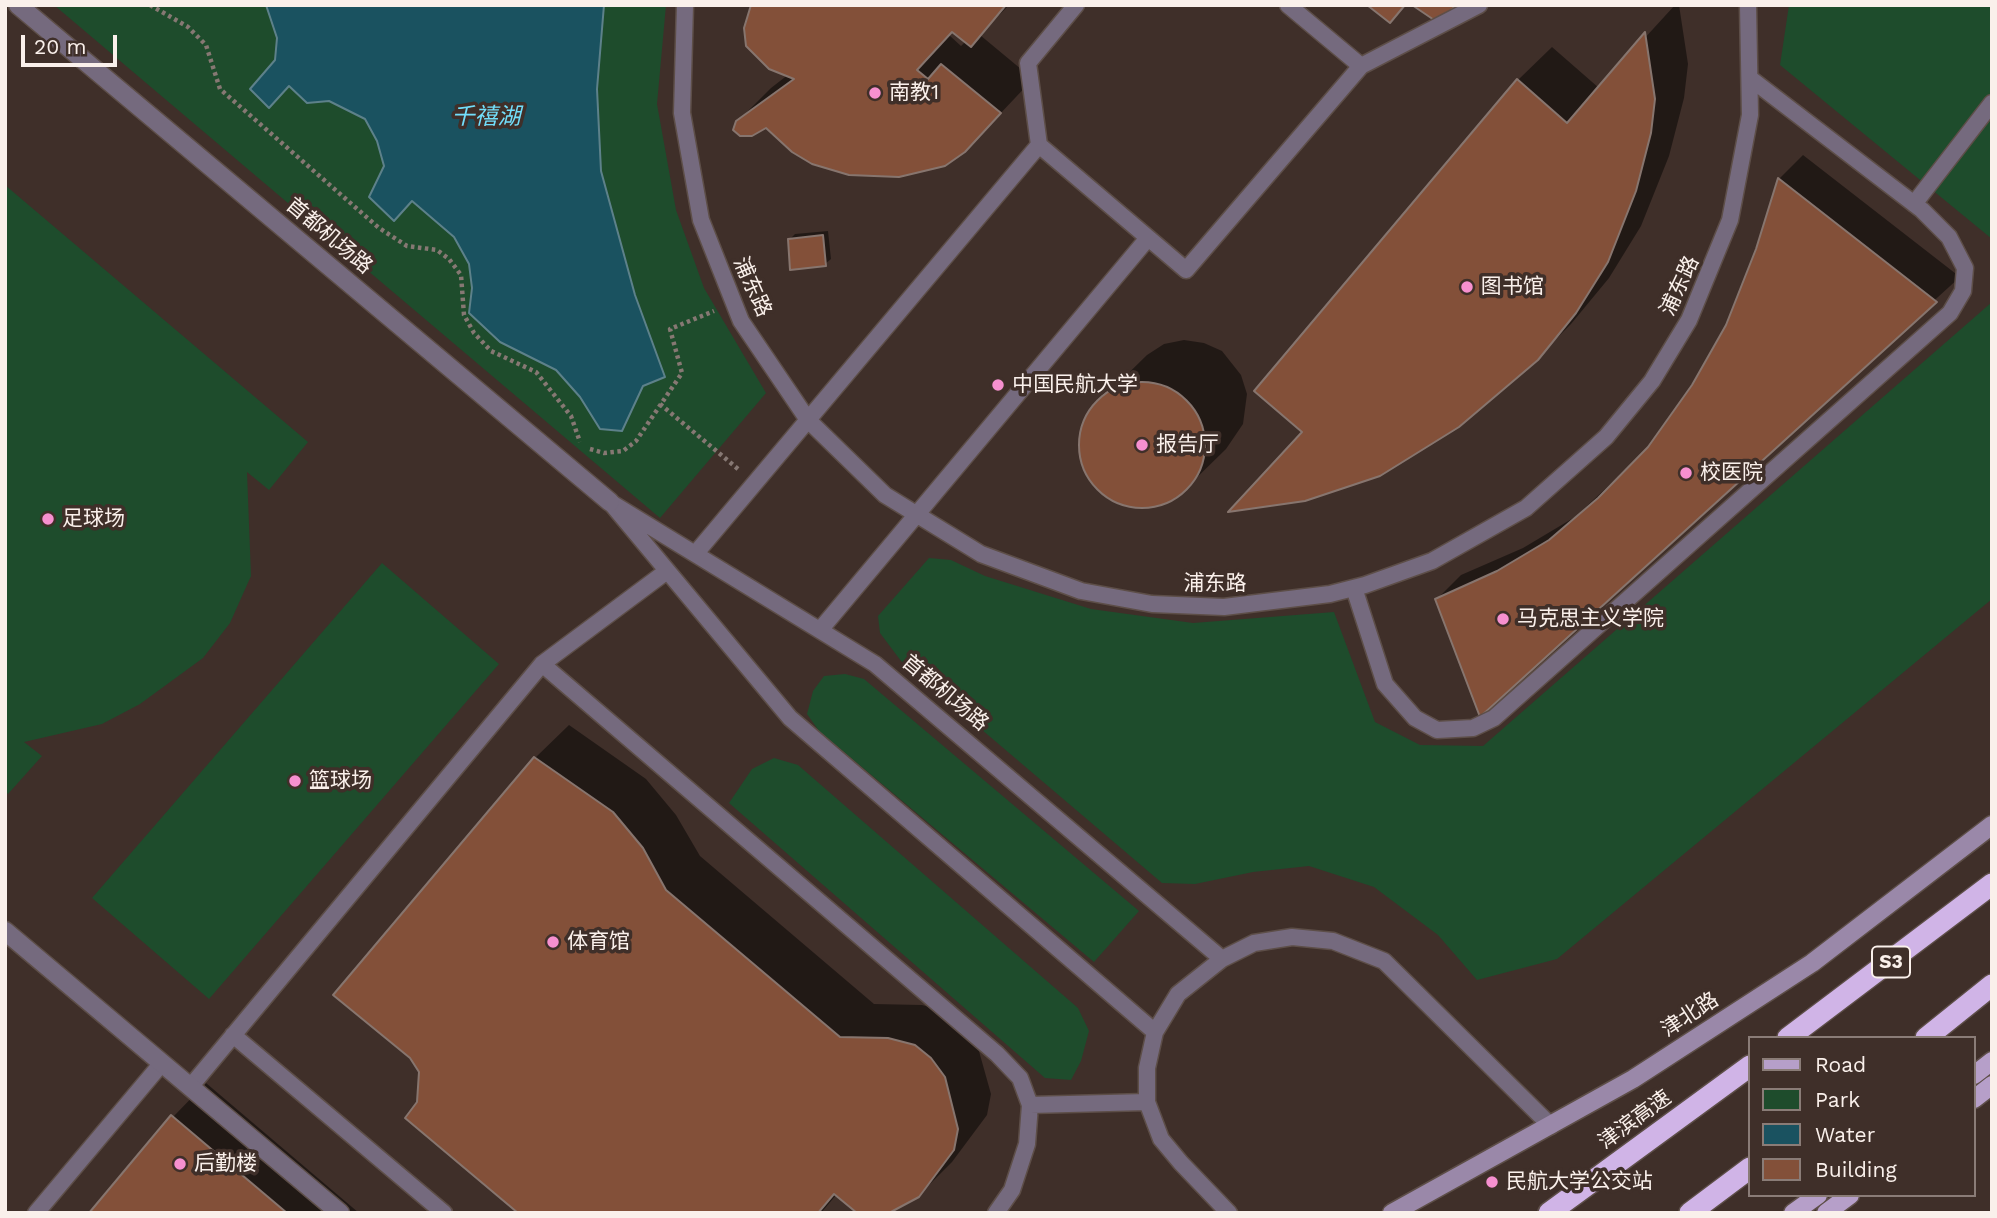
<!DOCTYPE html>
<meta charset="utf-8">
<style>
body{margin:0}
#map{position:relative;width:1997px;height:1218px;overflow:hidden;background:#3f2f29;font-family:"Work Sans",sans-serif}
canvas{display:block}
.frame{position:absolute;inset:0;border:7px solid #faf0eb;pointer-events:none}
.legend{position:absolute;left:1748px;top:1036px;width:228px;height:161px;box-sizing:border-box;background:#3f2f29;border:2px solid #8a7c77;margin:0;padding:9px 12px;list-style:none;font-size:21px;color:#faf0eb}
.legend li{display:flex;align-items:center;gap:14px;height:35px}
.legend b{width:35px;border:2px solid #8a7c77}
.scale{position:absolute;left:21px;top:35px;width:96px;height:32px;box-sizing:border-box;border:4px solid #faf0eb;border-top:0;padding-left:9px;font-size:21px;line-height:24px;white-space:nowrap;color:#faf0eb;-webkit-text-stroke:5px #3f2f29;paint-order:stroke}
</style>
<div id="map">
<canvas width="1997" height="1218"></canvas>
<div class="frame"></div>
<ul class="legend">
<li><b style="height:9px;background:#b69fc9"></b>Road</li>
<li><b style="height:19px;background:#1e4c2c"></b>Park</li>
<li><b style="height:19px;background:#1a5260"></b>Water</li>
<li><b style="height:19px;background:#835039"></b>Building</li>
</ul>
<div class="scale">20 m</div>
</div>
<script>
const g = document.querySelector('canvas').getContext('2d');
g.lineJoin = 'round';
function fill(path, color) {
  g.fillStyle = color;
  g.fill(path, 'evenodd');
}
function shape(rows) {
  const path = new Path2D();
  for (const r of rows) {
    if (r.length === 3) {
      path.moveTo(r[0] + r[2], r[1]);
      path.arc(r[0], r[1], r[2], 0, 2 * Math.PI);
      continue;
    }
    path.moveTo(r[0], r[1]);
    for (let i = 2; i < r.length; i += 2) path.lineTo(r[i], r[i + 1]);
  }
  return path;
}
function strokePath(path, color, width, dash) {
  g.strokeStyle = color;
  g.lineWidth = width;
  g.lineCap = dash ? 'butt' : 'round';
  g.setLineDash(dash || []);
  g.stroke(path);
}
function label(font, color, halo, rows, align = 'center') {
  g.font = font + ' "Work Sans","Noto Sans SC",sans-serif';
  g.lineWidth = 7;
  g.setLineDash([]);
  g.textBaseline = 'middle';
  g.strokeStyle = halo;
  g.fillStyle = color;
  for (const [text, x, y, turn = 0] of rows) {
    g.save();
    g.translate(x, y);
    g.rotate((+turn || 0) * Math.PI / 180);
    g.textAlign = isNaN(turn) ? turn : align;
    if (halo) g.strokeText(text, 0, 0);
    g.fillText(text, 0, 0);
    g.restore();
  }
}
fill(shape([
 [54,5,666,5,657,104,676,210,704,288,766,393,660,518],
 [1789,5,1992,5,1992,239,1780,65],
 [5,185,308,442,269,490,247,472,251,576,230,623,203,658,140,704,102,724,24,742,42,756,8,794,5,791],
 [1992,302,1992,599,1557,959,1477,980,1438,935,1374,887,1309,866,1253,872,1195,884,1162,883,901,661,880,633,878,616,929,558,951,560,985,576,1091,609,1193,623,1334,612,1375,722,1420,745,1483,746],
 [382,563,499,664,209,999,92,898],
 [845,674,864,679,1139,911,1094,962,819,731,807,714,813,691,824,676],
 [774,758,798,765,1078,1008,1089,1031,1081,1061,1071,1080,1045,1078,729,803,752,769]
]), '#1e4c2c');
const water = shape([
 [266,5,604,5,597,89,601,171,635,295,665,377,643,386,622,431,600,429,580,397,556,370,500,342,469,313,472,288,469,264,454,237,412,201,394,221,369,197,384,166,377,141,365,119,329,101,307,103,289,86,269,108,250,89,275,60,277,38,266,5]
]);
fill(water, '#1a5260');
strokePath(water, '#5d818a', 2);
fill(shape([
 [753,5,1009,5,980,35,1033,79,998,116,944,164,899,176,766,126,737,122,771,88,789,74,757,57,748,45],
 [953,31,966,41,961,46,949,35],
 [1675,5,1679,5,1688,64,1684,98,1669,156,1641,226,1609,278,1571,324,1537,358,1305,432,1256,391,1518,80,1552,47,1599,88],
 [1803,155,1960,277,1480,714,1437,599,1461,575,1523,548,1575,517,1649,448,1693,386,1728,326,1758,250,1779,179],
 [828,231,831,259,825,264,790,239,795,234],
 [1184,340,1204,343,1222,351,1241,375,1247,394,1243,424,1226,449,1182,492,1165,503,1145,507,1125,505,1107,496,1087,472,1081,453,1085,423,1103,398,1147,355,1164,344],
 [569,725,646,779,676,815,700,856,874,1004,922,1005,948,1012,977,1044,991,1094,987,1115,952,1162,918,1196,837,1194,821,1213,521,1213,419,1103,535,758],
 [206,1083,359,1213,91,1213,173,1117]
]), '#0007');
const building = shape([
 [751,5,1006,5,971,47,952,32,917,70,928,79,941,64,1001,113,965,152,945,166,899,177,849,175,812,164,792,152,766,128,752,136,740,136,733,130,736,121,794,79,769,69,746,46,744,28,751,5],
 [1367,5,1405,5,1390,23,1367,5],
 [1412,5,1456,5,1440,24,1412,5],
 [1645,32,1655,99,1651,133,1636,191,1608,262,1576,313,1538,360,1459,427,1380,476,1305,501,1228,512,1302,432,1254,391,1517,79,1567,123,1645,32],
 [1778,178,1937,302,1480,717,1435,599,1497,571,1549,540,1598,498,1648,447,1692,385,1726,325,1756,249,1778,178],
 [823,235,826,266,790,270,788,239,823,235],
 [1142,445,63],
 [534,757,613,812,643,848,666,890,840,1037,888,1038,915,1045,931,1058,945,1077,958,1129,954,1150,919,1197,889,1213,857,1213,834,1194,818,1213,518,1213,405,1118,417,1102,419,1072,410,1058,333,995,534,757],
 [171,1115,287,1213,89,1213,171,1115]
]);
fill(building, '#835039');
strokePath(building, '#87756e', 2);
const lane = shape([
 [685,5,682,113,701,220,741,321,808,420,885,495,981,554,1081,591,1152,604,1224,607,1330,594,1365,585,1432,561,1526,508,1606,437,1652,381,1689,320,1730,220,1750,115,1748,5],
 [1076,5,1028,63,1039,145,1186,270,1361,66,1479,5],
 [1288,5,1361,66],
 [1914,204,1992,103],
 [696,553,1039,145],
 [1354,588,1385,684,1415,718,1437,730,1473,728,1494,718,1950,313,1963,291,1965,268,1949,237,1922,210,1751,79],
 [820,630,1148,238],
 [542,664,997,1054,1020,1078,1030,1105,1027,1144,1012,1190,996,1213],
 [1155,1032,790,718,610,502,875,664,1222,959],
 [233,1035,444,1213],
 [191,1086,542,664,667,571],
 [1030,1105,1147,1102],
 [36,1213,162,1063],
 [1229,1213,1181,1163,1161,1139,1147,1102,1147,1068,1155,1032,1178,994,1222,959,1254,943,1292,937,1333,941,1384,961,1551,1126]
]);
const street = shape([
 [18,5,610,502],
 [5,931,340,1213]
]);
const secondary = shape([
 [1392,1213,1633,1079,1812,963,1992,825]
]);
const primary = shape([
 [1974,1075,1992,1061],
 [1974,1099,1992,1085],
 [1793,1213,1818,1195],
 [1826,1213,1850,1195]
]);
const highway = shape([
 [1788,1038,1992,884],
 [1926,1038,1992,985],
 [1549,1213,1750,1066],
 [1690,1213,1750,1168]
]);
strokePath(lane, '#5d4e48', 19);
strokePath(street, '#5d4e48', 21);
strokePath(secondary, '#5d4e48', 21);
strokePath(primary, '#5d4e48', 21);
strokePath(highway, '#5d4e48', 24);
strokePath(shape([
 [150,5,188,27,206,45,220,89,379,228,407,246,437,250,449,259,461,275,464,315,474,333,491,351,536,372,571,416,580,442],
 [660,404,738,469],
 [590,449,604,453,623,451,636,441,682,373,670,329,714,311]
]), '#867873', 4.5, [3.5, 3.5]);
strokePath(lane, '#756a7e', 16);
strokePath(street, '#756a7e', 18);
strokePath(secondary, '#9a88a9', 18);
strokePath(primary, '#b69fc9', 18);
strokePath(highway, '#d0b4e7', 21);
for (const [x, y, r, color] of [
 [875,93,7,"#f690cf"],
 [1467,287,7,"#f690cf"],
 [998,385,7,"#f690cf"],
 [1142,445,7,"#f690cf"],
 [1686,473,7,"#f690cf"],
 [48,519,7,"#f690cf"],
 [1503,619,7,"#f690cf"],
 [295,781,7,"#f690cf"],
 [553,942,7,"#f690cf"],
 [180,1164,7,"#f690cf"],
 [1492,1182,7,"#f690cf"]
]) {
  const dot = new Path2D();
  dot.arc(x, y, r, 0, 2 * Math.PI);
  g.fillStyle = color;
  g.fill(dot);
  strokePath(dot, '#3f2f29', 2.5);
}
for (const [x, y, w] of [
 [1891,962,38]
]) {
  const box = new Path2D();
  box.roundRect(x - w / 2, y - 15.5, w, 31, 5);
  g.fillStyle = '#3f2f29';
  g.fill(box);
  strokePath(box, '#faf0eb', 2);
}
label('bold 19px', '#faf0eb', null, [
 ["S3",1891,962]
]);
label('21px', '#faf0eb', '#3f2f29', [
 ["南教1",889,93],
 ["图书馆",1481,287],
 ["中国民航大学",1012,385],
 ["报告厅",1156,445],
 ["校医院",1700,473],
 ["足球场",62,519],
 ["马克思主义学院",1517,619],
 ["篮球场",309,781],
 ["体育馆",567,942],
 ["后勤楼",194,1164],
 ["民航大学公交站",1506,1182]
], 'left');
label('21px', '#faf0eb', '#3f2f29', [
 ["首都机场路",329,236,40],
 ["浦东路",1680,286,-65],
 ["浦东路",752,287,66],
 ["浦东路",1215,584],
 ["首都机场路",945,693,40],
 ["津北路",1690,1015,-33],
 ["津滨高速",1635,1120,-36]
]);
label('italic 23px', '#72defa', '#3f2f29', [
 ["千禧湖",486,117]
]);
</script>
